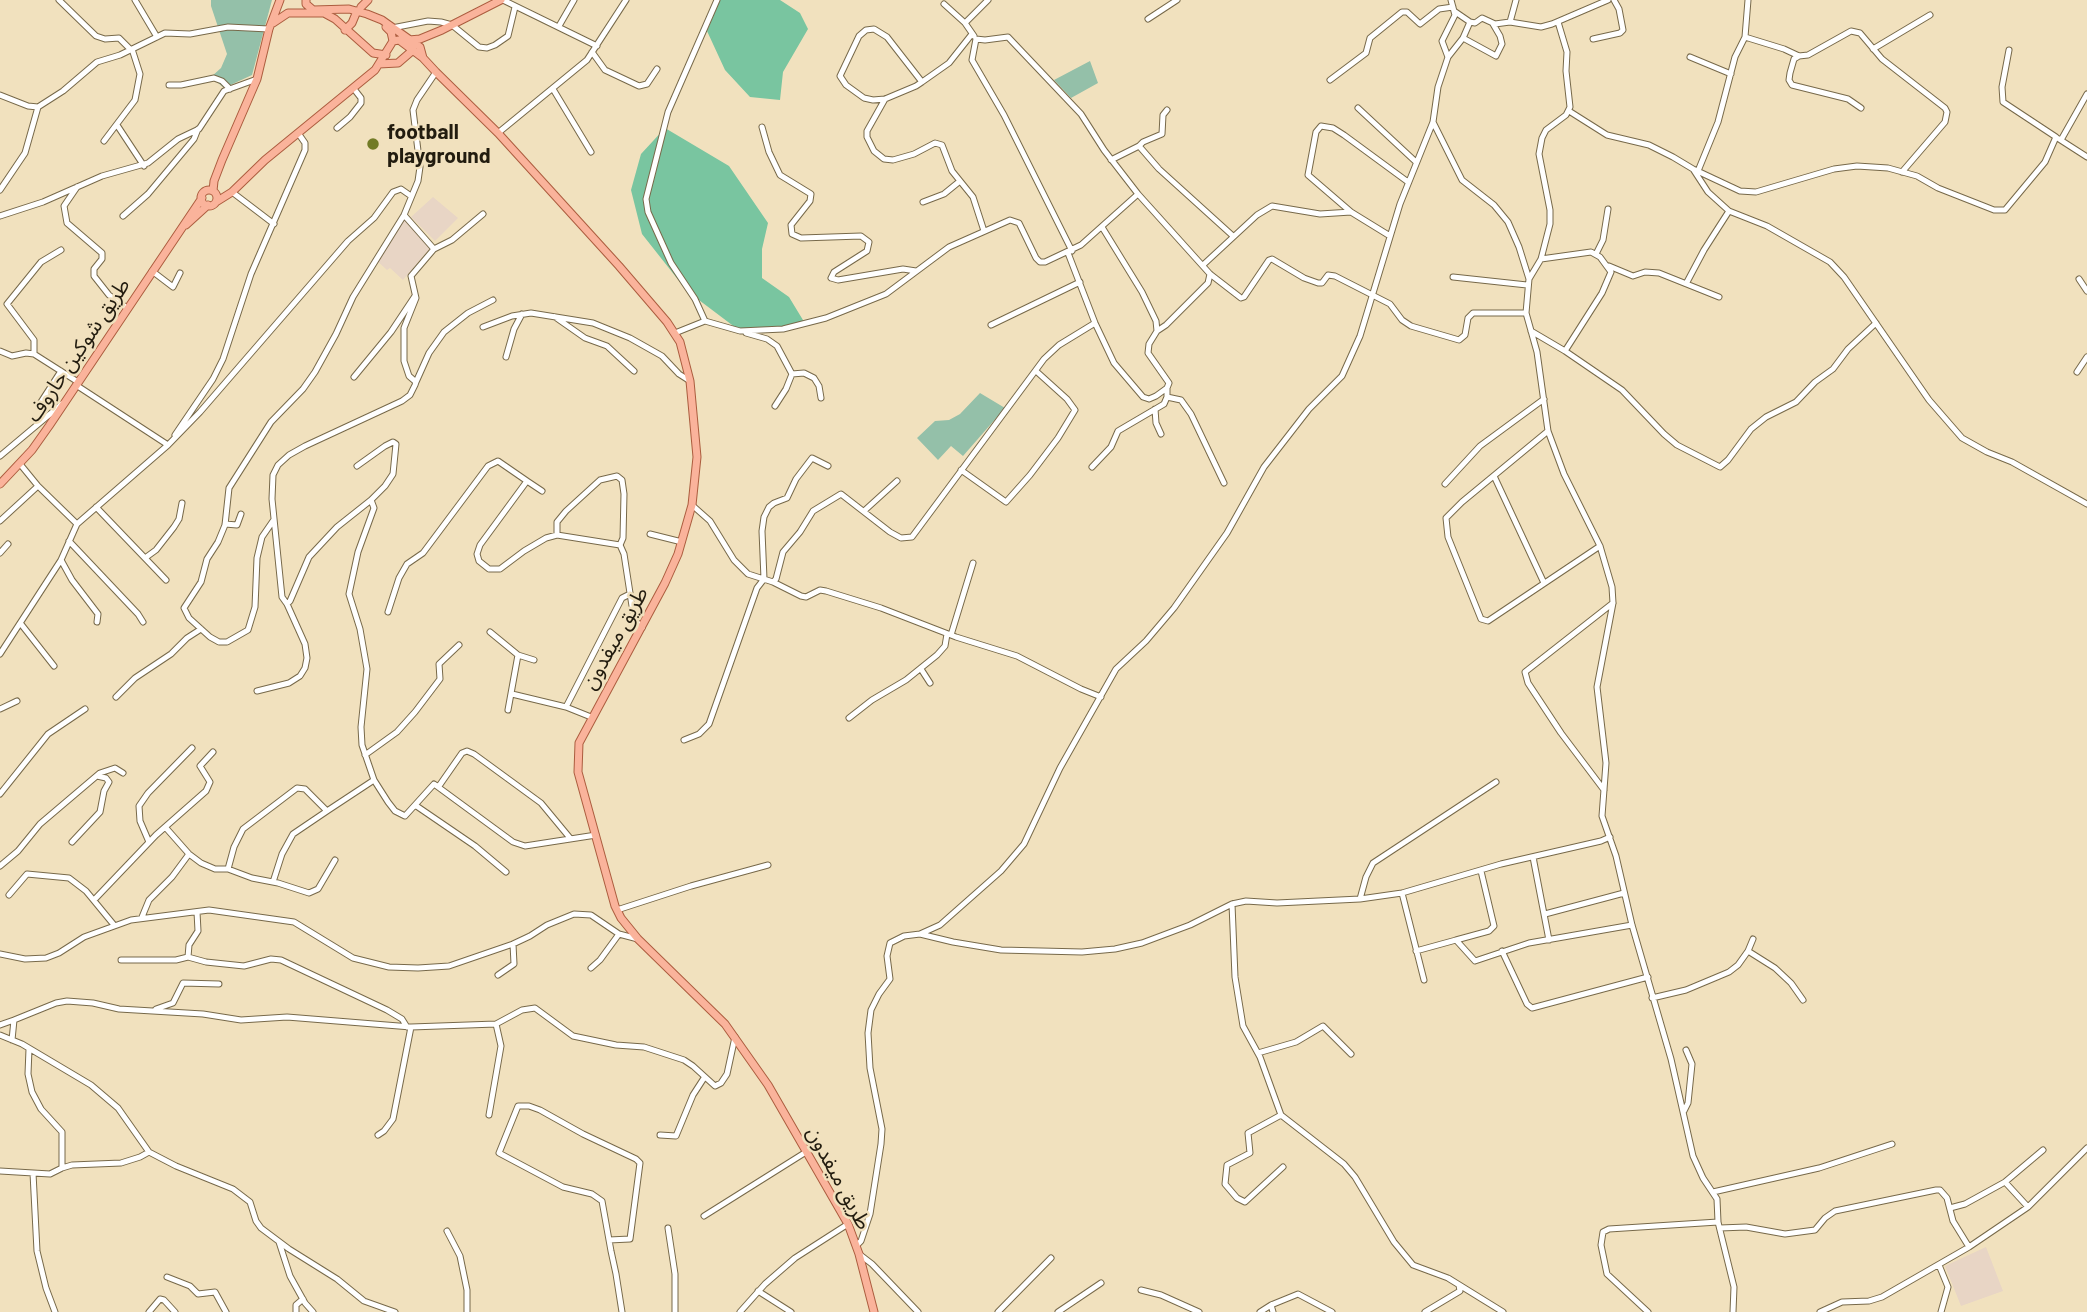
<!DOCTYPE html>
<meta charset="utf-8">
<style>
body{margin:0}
canvas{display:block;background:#f1e1be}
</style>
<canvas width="2087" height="1312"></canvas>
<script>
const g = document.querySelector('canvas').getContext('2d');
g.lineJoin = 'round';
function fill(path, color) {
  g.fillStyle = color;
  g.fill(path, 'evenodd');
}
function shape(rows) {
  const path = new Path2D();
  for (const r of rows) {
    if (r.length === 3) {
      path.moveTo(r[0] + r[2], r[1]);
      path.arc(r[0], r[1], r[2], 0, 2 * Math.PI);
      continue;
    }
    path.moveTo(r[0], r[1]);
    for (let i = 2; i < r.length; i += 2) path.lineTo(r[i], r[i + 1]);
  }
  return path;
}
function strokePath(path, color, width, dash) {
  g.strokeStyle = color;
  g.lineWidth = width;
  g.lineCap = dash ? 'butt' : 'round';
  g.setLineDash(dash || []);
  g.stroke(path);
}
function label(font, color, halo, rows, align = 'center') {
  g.font = font + ' Barlow,"Noto Sans Arabic",sans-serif';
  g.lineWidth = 5;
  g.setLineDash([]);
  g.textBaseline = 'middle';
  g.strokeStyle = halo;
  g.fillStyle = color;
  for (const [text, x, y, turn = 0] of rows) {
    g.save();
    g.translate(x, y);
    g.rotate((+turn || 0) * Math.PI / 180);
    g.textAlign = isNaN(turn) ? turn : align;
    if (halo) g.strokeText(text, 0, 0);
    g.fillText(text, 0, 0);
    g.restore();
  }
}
fill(shape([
 [433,197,458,218,435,241,411,217],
 [403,216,432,246,403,280,390,268,387,270,376,260],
 [1986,1247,2003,1291,1961,1306,1945,1266]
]), '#e8d5c5');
fill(shape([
 [211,0,272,0,252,75,224,88,211,77,221,68,227,54,211,6],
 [1090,61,1098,83,1071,98,1054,80],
 [980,393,1005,408,963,456,951,446,938,460,917,438,935,421,949,420,960,414]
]), '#94c0a9');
fill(shape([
 [720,0,780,0,800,13,808,29,783,72,780,100,750,97,725,70,707,31],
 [665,128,729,166,768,223,762,249,762,278,789,297,806,325,740,331,687,291,642,234,631,190,641,154]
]), '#79c5a0');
const minor = shape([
 [59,0,96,36,105,39,119,38,131,50],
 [135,0,157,37],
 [503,0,597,46],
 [1516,0,1510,22,1541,27,1552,24,1608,0],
 [944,4,965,23],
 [1454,11,1470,22],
 [1148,19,1177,0],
 [559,26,574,0],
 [392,28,428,21,441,22,452,25,479,47,487,48,495,45,508,36,515,7],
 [974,36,965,23,988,0],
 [1745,37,1784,49,1799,56,1808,55,1851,31,1860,33,1882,59,1945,108,1947,112,1945,122,1902,172],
 [1463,38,1496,56,1502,44,1500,36,1493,24],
 [1593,39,1620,33,1623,30,1619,9,1614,0],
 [1873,49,1930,15],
 [592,52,605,70,639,86,647,84,657,69],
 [1799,56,1794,59,1790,73,1789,80,1792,85,1848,99,1861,108],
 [1448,57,1442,41,1455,15,1451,0],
 [1690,57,1731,74],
 [1330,80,1366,53,1370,38,1402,12,1407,12,1420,24,1439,9,1453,7],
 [922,82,887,37,874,29,866,30,859,36,840,76,846,85,864,98,873,100,885,99,916,86,922,82,949,63,972,34],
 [169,85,181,85,214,78,222,81,230,89],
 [553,89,591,152],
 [0,95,28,106,38,107,63,91,97,62,120,55,165,33,190,34,228,27,269,29],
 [885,99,867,131,867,137,874,151,884,159,893,160,914,154,935,143,942,145,952,171,973,197,984,231],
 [1358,108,1416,162],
 [1167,110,1163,115,1162,134,1143,142,1139,146,1159,169,1233,236],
 [1569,111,1607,135,1649,145,1673,157,1693,169,1708,192,1729,211,1767,226,1830,262,1844,277,1929,400,1962,438,1987,452,2012,462,2087,504],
 [1433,122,1462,180,1494,205,1508,222,1519,247,1529,279,1541,259,1550,224,1550,210,1539,154,1542,138,1546,130,1566,115,1570,107,1566,71,1567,52,1558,22],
 [117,125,144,166],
 [762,127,769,152,780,175,811,194,810,201,791,225,792,234,801,238,861,236,869,242,867,251,834,272,831,278,838,280,903,269,916,271],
 [337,128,350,117,361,103,361,98,354,89],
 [498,133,587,60,626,0],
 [2059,139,2087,157],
 [2061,140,2087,94],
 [104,141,135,100,140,74,132,49],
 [1111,160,1139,146],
 [1693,169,1740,191,1756,192,1834,169,1857,166,1888,168,1917,176,1938,188,1994,210,2005,210,2045,162,2056,137,2003,102,2002,87,2009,50],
 [1698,171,1718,122,1735,57,1745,37,1748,0],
 [77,187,64,206,67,223,102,253,102,259,94,269,94,276,109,295,127,308],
 [0,190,25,153,38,107],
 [232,192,274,224],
 [923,202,944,194,960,181],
 [1351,212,1308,175,1316,132,1321,126,1333,128,1344,135,1408,182],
 [404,215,434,249,411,276,416,298,404,328,404,361,409,376,416,382,415,385,410,395,402,401,305,446,289,455,278,465,273,475,272,499,282,597,287,604,290,601,309,557,337,527,371,500,374,508,358,552,349,594,360,629,367,669,361,727,362,745,374,780,388,802,395,811,405,816,434,784,513,842,525,846,596,835],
 [0,216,43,202,102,176,148,163,178,139,199,129,224,91,257,79],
 [123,216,148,194,194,139,198,129],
 [434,249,452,240,483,214],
 [1072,251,1004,115,972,60,976,39,985,40,1008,37,1081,114,1104,150,1138,194,1210,274,1241,298,1244,297,1269,260,1272,259,1304,278,1318,283,1322,283,1328,275,1335,276,1390,304,1402,320,1411,326,1459,340,1465,335,1468,318,1473,313,1526,313,1529,279],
 [1068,253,1095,323,1114,363,1143,397,1149,399,1156,396,1167,388,1169,383,1148,353,1149,344,1157,331,1156,321,1142,292,1102,227],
 [1596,254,1603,240,1608,209],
 [1541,259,1591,252,1600,257,1611,272,1602,293,1565,351],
 [1203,265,1257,215,1272,206,1320,214,1351,212,1390,236],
 [1609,266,1633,276,1645,272,1659,273,1719,297],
 [152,271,173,287,180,273],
 [1453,277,1527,285],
 [2079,279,2087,291],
 [1687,282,1704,250,1729,211],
 [1526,313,1537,352,1548,431,1564,474,1600,546,1612,587,1613,603,1597,687,1606,763,1602,816,1616,856,1632,925,1671,1059,1693,1156,1703,1178,1717,1199,1718,1222,1734,1287,1733,1312],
 [555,317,585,338,607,346,634,371],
 [705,321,695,299,671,263,648,212,646,199,668,112,717,0],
 [991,325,1080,282],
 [483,327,512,316,531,313,593,323,630,338,662,356,679,374,690,381],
 [1157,331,1166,325,1208,283,1210,274],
 [1531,331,1565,351,1622,390,1664,434,1677,445,1720,467,1728,460,1751,429,1766,417,1796,402,1815,382,1833,369,1848,349,1876,323],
 [675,333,705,321,740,331,783,329,826,318,886,294,949,247,1010,220,1019,223,1036,258,1040,262,1045,262,1081,245,1138,194],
 [746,333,767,339,777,346,792,374,786,389,775,406],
 [0,351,12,356,26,353,34,354,78,382],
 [34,354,34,340,7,304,41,262,61,250],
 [506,357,514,329,522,314],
 [2077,372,2087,357],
 [792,374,804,373,814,378,819,386,821,398],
 [354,377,391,332,415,296],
 [416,382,429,353,444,332,468,313,493,300],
 [76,385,168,445],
 [1167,397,1181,400,1191,414,1224,483],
 [41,402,61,371],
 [1155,409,1156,423,1161,434],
 [1548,431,1462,502,1446,518,1448,537,1481,619,1488,621,1600,546],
 [175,435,213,379,223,359,251,274,305,150,305,143,298,133],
 [0,456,62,404],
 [20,464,38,486,77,524],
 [357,466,385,446,393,442,396,444,393,474,385,486,371,500],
 [1092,467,1111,447,1118,431,1164,404,1167,397,1167,388],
 [961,470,1006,502,1030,475,1058,438,1075,410,1067,399,1036,371],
 [1494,476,1544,583],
 [1445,484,1480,446,1544,399],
 [542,491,527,481,480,545,477,554,479,561,489,569,500,569,524,551,546,538,557,535,620,545,624,554,634,619,642,628],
 [692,505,710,521,734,560,748,574,773,582,801,596,806,597,820,590,826,591,881,608,956,637,1017,656,1081,689,1101,697],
 [96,507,166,580],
 [864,511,897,481],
 [0,521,38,486],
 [273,521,262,537,257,558,255,607,248,630,227,642,219,642,210,637,189,618,184,608,201,582,207,559,218,542,225,525,229,488,271,422,303,389,315,372,336,334,353,297,404,215,418,181,420,167,413,110,417,100,436,72],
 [225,524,237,525,241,514],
 [650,534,682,542],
 [557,535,557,522,566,511,600,480,617,476,622,480,624,494,623,538,620,545],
 [69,541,138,614,143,622],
 [0,553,8,544],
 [145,558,156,550,174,527,179,519,182,503],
 [61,560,72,580,98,614,97,622],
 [773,582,776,579,783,552,800,532,813,511,841,494,890,532,901,538,912,537,1044,359,1059,345,1095,323],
 [388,612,399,578,407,564,423,553,488,466,498,461,527,481],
 [21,624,54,666],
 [490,632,518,655,508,710],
 [951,635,973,563],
 [0,654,61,560,77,524,168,445,200,412,348,241,374,218,393,192,401,189,411,196],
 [518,655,534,660],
 [921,669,930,683],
 [257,691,289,683,300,676,305,668,307,658,305,644,287,604],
 [512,694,566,707,591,717],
 [116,697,135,678,171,654,187,638,201,629],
 [566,707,622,598,630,594],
 [0,709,17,701],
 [849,718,872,700,906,680,937,655,945,646,947,634],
 [684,740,699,734,709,724,757,588,764,579,762,531,764,517,769,507,774,503,787,498,796,479,812,458,828,466],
 [365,755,397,732,415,712,440,679,439,664,459,645],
 [439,786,462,753,467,751,474,754,541,803,570,838],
 [1604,790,1561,733,1528,683,1525,672,1613,603],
 [0,794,48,734,85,709],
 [415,805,475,846,506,872],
 [327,811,374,780],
 [166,828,189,854,201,863,215,869,228,869,234,847,243,829,297,788,305,789,327,811,293,834,282,854,273,882],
 [72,842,100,812,104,791,109,782,106,778,97,776],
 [149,842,140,821,139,806,148,793,192,748],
 [1533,857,1549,940],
 [0,866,18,851,40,824,100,773,115,768,123,773],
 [228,869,252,878,278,883,309,893,318,889,335,860],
 [1402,893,1424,980],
 [9,895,27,874,69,878,86,891,114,925],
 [1360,899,1366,877,1373,863,1496,782],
 [94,900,156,835,206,791,210,782,200,766,213,752],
 [617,910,691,886,768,865],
 [197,912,198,931,189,945,188,957,206,962,244,966,271,959,281,960,387,1010,402,1019,407,1027],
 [1545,914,1624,893],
 [142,917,149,900,172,877,189,854],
 [920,934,953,942,1001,950,1082,952,1115,949,1142,943,1190,925,1232,904],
 [1456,940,1489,931,1494,926,1481,871],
 [1416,951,1456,940,1475,961,1529,943,1632,925],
 [1502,951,1527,1004,1532,1008,1648,977],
 [1748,951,1775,968,1791,983,1803,1000],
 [0,954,25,959,46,958,59,953,84,937,131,920,209,910,294,922,353,958,389,967,418,968,449,966,513,944,530,936,547,925,574,914,591,915,619,934,638,939],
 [121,960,176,960,188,957],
 [591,968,600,960,619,934],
 [498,975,514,964,513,944],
 [1652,998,1686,990,1729,972,1738,965,1748,951,1753,939],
 [156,1009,173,1003,183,983,219,984],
 [0,1025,14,1020],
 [0,1035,22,1044,91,1085,118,1108,149,1152,176,1166,233,1189,250,1202,256,1221,261,1228,289,1249,337,1279,364,1301,395,1312],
 [12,1040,14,1020,56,1003,67,1001,93,1003,119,1009,203,1014,241,1020,287,1017,411,1027,496,1024,522,1010,535,1008,573,1036,616,1045,644,1047,684,1060,693,1066,715,1086,721,1083,727,1074,735,1037],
 [1258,1053,1296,1042,1323,1026,1351,1054],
 [1684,1111,1688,1103,1692,1064,1686,1050],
 [489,1115,501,1046,496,1024],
 [1281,1115,1248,1133,1250,1153,1227,1165,1225,1184,1237,1198,1245,1202,1283,1167],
 [378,1135,384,1131,393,1119,411,1027],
 [660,1135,676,1136,693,1095,704,1078],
 [62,1168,72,1165,121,1163,140,1157,149,1152],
 [0,1171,50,1174,62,1168,62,1132,41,1109,32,1092,28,1074,29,1049],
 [33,1173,37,1251,46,1288,55,1312],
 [2005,1182,2028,1207],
 [1713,1192,1819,1168,1892,1144],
 [1950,1208,1965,1204,2005,1182,2043,1150],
 [704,1216,806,1152],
 [668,1228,675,1274,675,1312],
 [1720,1228,1746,1227,1785,1234,1815,1230,1825,1218,1835,1211,1936,1190,1940,1190,1947,1198,1953,1221,1969,1247],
 [447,1231,460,1256,467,1290,467,1312],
 [609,1240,630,1239,640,1163,636,1159,583,1134,540,1110,529,1106,518,1106,499,1153,563,1187,592,1194,602,1201,611,1251,616,1274,622,1312],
 [279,1242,290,1276,305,1303,313,1312],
 [856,1246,861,1241,870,1214,881,1144,882,1129,870,1068,868,1033,871,1010,879,994,890,979,887,956,890,943,904,936,920,934,940,925,1001,871,1024,844,1060,768,1116,669,1146,641,1174,608,1227,533,1264,467,1309,409,1342,376,1360,336,1400,204,1433,122,1438,87,1448,57,1463,38,1470,22,1475,23,1482,18,1495,24,1510,22],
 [859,1254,872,1264,918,1312],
 [1939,1265,1948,1287,1941,1312],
 [167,1277,190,1286,198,1294,215,1292,226,1312],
 [1141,1290,1161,1295,1199,1312],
 [758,1291,791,1312],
 [149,1312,160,1299,164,1300,175,1312],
 [296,1312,296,1305,303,1299],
 [740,1312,765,1284,795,1258,848,1224],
 [998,1312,1051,1258],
 [1058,1312,1101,1283],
 [1260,1312,1271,1305],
 [1273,1312,1271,1305,1298,1294,1332,1312],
 [1425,1312,1460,1291,1459,1285],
 [1503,1312,1448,1278,1413,1265,1394,1242,1355,1177,1344,1164,1281,1115,1260,1057,1243,1026,1235,977,1232,904,1246,901,1277,903,1360,899,1402,893,1501,864,1601,841,1610,837],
 [1648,1312,1607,1274,1601,1245,1603,1232,1609,1229,1718,1222],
 [1820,1312,1842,1302,1869,1301,1882,1297,1969,1247,2028,1207,2087,1148]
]);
const major = shape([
 [306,0,306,4,313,10,349,9,367,14,382,20,420,47,423,58,436,72,498,133,619,266,667,322,680,342,690,381,697,457,692,505,678,554,665,583,579,743,578,772,615,906,621,918,638,939,725,1024,768,1085,848,1224,859,1254,874,1312],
 [361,7,368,0],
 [273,23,288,13,324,13,335,19,373,53,386,55],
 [345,30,352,23,357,11],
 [409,40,420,39,442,30,501,0],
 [393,41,399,40,423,58],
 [379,64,398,63,413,50],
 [209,198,8],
 [213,191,214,181,222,160,257,79,269,29,280,0],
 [216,202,232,192,265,160,375,70,393,41,391,32,386,27],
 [186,225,208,205],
 [0,484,32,450,49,426,202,198]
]);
strokePath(minor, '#77694a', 7);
strokePath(major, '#ac5d3f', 9);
strokePath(minor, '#fff', 5);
strokePath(major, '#fab39b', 7);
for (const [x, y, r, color] of [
 [373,144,7,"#727b26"]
]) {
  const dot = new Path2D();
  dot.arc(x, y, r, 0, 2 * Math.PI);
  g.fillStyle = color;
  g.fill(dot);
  strokePath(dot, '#f1e1be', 2.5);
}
label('bold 21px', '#221c0f', '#f1e1be', [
 ["football",387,132],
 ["playground",387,156]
], 'left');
label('21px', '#221c0f', '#f1e1be', [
 ["طريق شوكين حاروف",78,350,-56],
 ["طريق ميفدون",615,638,-61],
 ["طريق ميفدون",839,1178,62]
]);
</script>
